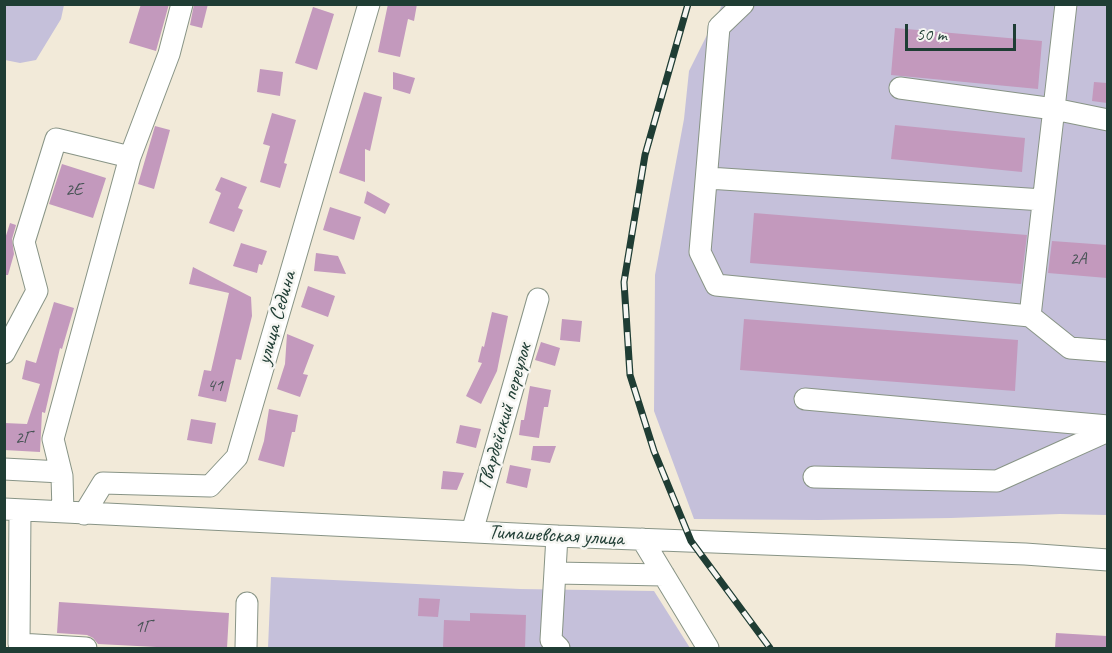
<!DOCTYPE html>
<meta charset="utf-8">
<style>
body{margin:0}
#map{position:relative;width:1112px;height:653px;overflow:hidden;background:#f2ead9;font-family:Caveat,sans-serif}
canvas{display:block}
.frame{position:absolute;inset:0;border:6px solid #1f3d34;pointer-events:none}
.scale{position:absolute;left:905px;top:24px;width:111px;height:27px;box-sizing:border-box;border:3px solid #1f3d34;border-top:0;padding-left:8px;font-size:18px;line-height:21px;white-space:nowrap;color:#1f3d34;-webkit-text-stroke:4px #f6f6f2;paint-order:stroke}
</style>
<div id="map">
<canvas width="1112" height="653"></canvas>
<div class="frame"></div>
<div class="scale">50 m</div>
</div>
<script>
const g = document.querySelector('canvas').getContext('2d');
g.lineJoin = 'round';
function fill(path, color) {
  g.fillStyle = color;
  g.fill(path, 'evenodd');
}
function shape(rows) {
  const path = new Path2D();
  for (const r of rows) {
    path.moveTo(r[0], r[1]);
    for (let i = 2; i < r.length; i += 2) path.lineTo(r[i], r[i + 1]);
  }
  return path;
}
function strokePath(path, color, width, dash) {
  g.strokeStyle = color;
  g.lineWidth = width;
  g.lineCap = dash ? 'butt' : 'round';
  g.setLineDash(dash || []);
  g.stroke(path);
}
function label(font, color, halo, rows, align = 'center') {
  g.font = font + ' Caveat,sans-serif';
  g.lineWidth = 5;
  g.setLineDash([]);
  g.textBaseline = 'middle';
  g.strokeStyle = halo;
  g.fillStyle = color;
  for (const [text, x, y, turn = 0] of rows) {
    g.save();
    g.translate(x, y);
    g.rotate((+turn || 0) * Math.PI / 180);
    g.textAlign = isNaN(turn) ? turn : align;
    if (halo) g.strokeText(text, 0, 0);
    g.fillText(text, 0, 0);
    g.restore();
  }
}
fill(shape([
 [4,5,64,5,61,19,36,60,20,63,5,60],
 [722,5,1107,5,1107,515,1060,514,951,518,818,520,694,519,654,411,655,275,684,119,689,71],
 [271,577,520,589,654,591,690,648,268,648]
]), '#c5c0da');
fill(shape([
 [141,4,169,4,156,51,129,43],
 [194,4,208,4,202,28,190,25],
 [388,4,417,4,414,21,408,19,400,57,378,52],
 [313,7,334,14,317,70,295,63],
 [895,28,1042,41,1038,89,891,75],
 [260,69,283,72,280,96,257,92],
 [393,72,415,78,410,94,393,89],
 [1094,82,1107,83,1107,103,1092,101],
 [364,92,382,97,370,151,365,149,365,182,339,173],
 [272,113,296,120,284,163,287,164,280,188,260,182,270,146,263,144],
 [895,125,1025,138,1022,172,891,159],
 [155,126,170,130,154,189,138,184],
 [62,164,106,178,93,218,49,204],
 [221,177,247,187,238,208,243,210,234,232,209,223,221,193,215,190],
 [367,191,390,204,385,214,364,203],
 [330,207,361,217,354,240,323,230],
 [754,213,1027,235,1021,284,750,263],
 [10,223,16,225,12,239,14,254,8,275,4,275,4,242],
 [1052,241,1107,245,1107,278,1048,273],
 [241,243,267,251,262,265,259,264,257,273,233,266],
 [316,253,338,256,346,274,314,271],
 [193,267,251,297,252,316,241,360,236,359,226,402,198,396,204,370,211,371,229,293,189,284],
 [308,286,335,296,328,317,301,307],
 [54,302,74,308,62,349,60,348,45,413,42,412,40,452,4,450,4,423,27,424,40,384,22,379,26,360,36,363],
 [492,312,508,316,497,371,481,404,466,396,482,363,478,362,482,346,484,347],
 [562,319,582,321,580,342,560,340],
 [744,319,1018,340,1015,391,740,370],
 [287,334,314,345,303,374,308,375,300,397,277,389,285,364],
 [541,342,560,348,555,366,535,360],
 [530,386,551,390,548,407,544,407,539,438,519,435,521,420,524,420],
 [269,409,298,415,295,432,292,432,284,467,258,460,264,441],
 [191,419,216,423,212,444,187,440],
 [460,425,481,429,476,448,456,443],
 [533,446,556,446,550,463,531,460],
 [510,465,531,469,527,488,506,483],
 [443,471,464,473,457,490,441,489],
 [419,598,440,599,438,617,418,616],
 [59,602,229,613,227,648,176,648,98,644,93,638,87,635,57,633],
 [470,613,526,615,525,648,443,648,444,620,470,621],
 [1056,633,1107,636,1107,648,1055,648]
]), '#c399bd');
const minor = shape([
 [743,4,719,27,700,252,716,285,1030,316,1070,348,1108,351],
 [900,88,1054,109,1108,120],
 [708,178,1043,200],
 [1030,316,1066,4],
 [4,353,37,291,24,242,56,139,130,157],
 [805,399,1108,426],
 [4,469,61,472],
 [814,477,997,481,1108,431],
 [4,509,557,536,1025,554,1108,560],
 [20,510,19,644,86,648],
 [63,512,62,476,53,439,130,157,169,54,182,4],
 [84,514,103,483,210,486,237,457,369,4],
 [472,532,538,299],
 [557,536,551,640,559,648],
 [642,539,708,648],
 [555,573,664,575],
 [246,648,247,603]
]);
strokePath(minor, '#889486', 23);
strokePath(minor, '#fff', 21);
const rail = shape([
 [688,4,645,155,624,282,630,375,654,451,691,541,770,648]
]);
strokePath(rail, '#1f3d34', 7);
strokePath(rail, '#f6f6f2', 4.5, [14]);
label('18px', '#485456', null, [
 ["2Е",74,190],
 ["2А",1078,259],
 ["41",215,386],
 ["2Г",23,438],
 ["1Г",143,627]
]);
label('21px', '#1f3d34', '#f6f6f2', [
 ["улица Седина",277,318,-74],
 ["Гвардейский переулок",505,416,-74],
 ["Тимашевская улица",556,536,3]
]);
</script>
